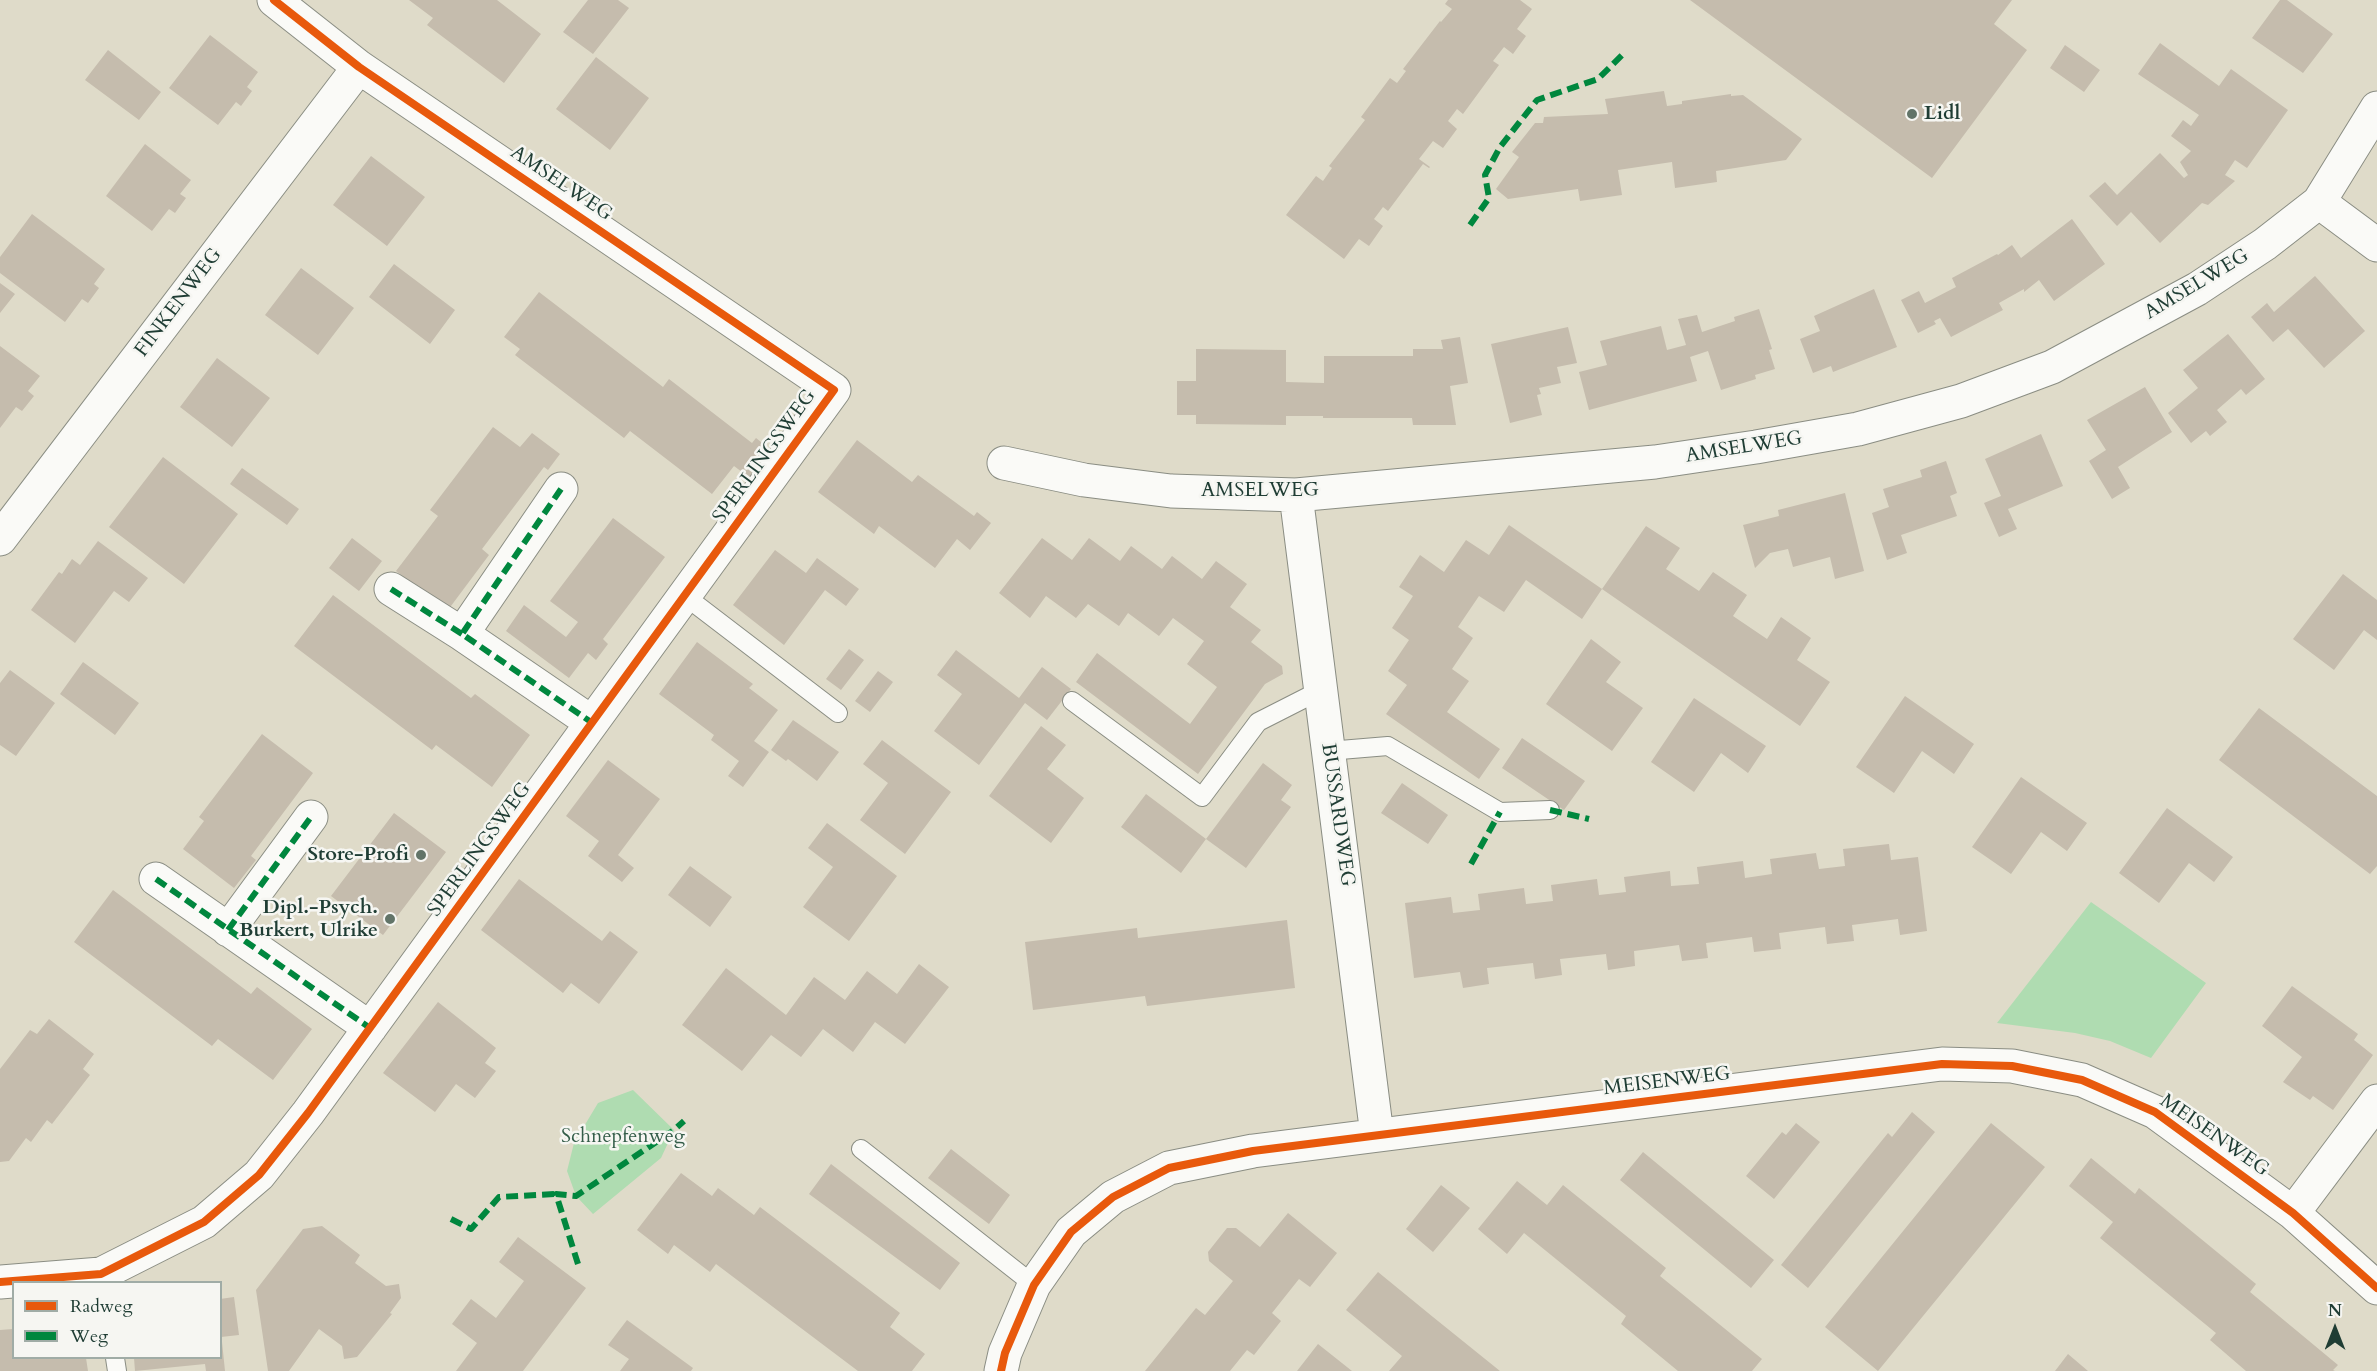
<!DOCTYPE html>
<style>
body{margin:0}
#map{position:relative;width:2377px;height:1371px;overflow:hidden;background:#dfdbc9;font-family:Cardo,serif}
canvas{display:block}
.legend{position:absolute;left:12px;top:1281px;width:210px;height:78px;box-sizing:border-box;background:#f6f6f2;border:2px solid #a0aca6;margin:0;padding:8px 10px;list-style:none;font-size:18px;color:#1f3d34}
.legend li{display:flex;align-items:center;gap:12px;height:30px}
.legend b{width:30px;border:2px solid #a0aca6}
.north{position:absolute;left:2305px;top:1299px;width:60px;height:60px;-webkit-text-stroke:4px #f6f6f2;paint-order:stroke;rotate:0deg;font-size:16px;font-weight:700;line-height:24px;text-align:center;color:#1f3d34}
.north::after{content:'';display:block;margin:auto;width:21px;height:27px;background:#1f3d34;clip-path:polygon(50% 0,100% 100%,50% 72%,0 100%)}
</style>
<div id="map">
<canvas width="2377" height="1371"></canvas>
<ul class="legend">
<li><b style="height:8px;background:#e8590c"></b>Radweg</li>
<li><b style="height:8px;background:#00873e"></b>Weg</li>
</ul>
<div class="north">N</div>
</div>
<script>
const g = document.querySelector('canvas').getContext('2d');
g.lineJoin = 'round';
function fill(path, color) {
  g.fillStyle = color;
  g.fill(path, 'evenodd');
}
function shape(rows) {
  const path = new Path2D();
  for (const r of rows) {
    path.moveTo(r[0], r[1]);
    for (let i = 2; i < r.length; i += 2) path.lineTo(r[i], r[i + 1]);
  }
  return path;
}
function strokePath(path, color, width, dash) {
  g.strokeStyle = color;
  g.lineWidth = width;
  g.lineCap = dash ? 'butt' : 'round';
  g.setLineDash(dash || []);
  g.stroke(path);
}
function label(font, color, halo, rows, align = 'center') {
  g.font = font + ' Cardo,serif';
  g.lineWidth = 5;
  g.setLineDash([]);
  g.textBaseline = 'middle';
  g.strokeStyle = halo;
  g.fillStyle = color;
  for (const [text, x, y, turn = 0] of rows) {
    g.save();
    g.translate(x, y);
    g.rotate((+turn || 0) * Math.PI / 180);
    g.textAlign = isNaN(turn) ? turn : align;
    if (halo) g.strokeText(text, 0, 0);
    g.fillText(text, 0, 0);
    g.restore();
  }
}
fill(shape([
 [2091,902,2206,983,2151,1058,2110,1041,2075,1033,1997,1023],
 [633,1090,674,1130,661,1158,593,1214,576,1196,567,1171,574,1143,598,1103]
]), '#afdcb1');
fill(shape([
 [409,0,497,0,541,34,504,83,427,25,433,18],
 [588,0,618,0,629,8,593,54,563,32],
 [1448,0,1520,0,1532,9,1517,29,1526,36,1513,54,1504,47,1493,61,1499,65,1463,114,1457,109,1448,121,1457,129,1443,148,1433,141,1419,159,1430,167,1429,168,1423,164,1388,211,1383,207,1374,219,1383,226,1369,246,1359,239,1344,259,1286,215,1316,176,1323,181,1332,168,1329,166,1365,120,1361,117,1390,78,1397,83,1406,71,1403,69,1440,21,1441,22,1452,9,1445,4],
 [1690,0,2012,0,1994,24,2027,50,1932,178],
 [2280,0,2287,0,2333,34,2303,73,2252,38],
 [210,35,258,72,247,87,252,91,241,106,236,102,218,125,169,88],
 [2160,43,2219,86,2231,69,2288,110,2247,168,2235,160,2225,175,2235,181,2208,205,2202,203,2160,243,2131,212,2117,226,2089,196,2105,182,2117,195,2160,153,2184,178,2188,175,2180,162,2191,151,2171,136,2183,120,2191,126,2199,115,2138,74],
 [2065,45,2100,70,2084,92,2050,68],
 [108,50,161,92,139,120,85,80],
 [596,57,649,98,610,150,556,109],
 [1664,91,1667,106,1682,104,1682,101,1731,94,1731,96,1743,95,1802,139,1786,160,1716,171,1717,182,1675,188,1672,162,1618,170,1622,195,1580,201,1578,189,1508,199,1496,189,1519,157,1512,152,1535,123,1543,123,1544,117,1608,114,1605,99],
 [145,144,191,180,180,194,186,198,175,213,169,209,152,231,106,196],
 [371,156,425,197,387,246,333,205],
 [32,214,105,269,94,284,99,288,88,303,82,299,65,322,0,273,0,257],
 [2072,219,2105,264,2054,301,2039,280,2024,292,2024,289,1999,303,2003,310,1951,337,1940,318,1934,321,1936,324,1918,333,1901,300,1919,291,1925,303,1956,287,1952,278,1997,254,1998,255,2012,245,2021,258],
 [394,264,455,310,430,344,369,297],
 [301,268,354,308,318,355,265,315],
 [2315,276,2365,331,2324,368,2288,329,2273,342,2251,317,2267,303,2274,312],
 [0,283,15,294,0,313],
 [1874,289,1897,347,1833,372,1831,366,1813,373,1800,339,1820,331,1814,316],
 [539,292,663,387,669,379,752,443,756,438,771,450,750,478,734,466,712,494,630,431,624,438,515,355,520,349,504,337],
 [1759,309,1772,349,1769,350,1775,369,1755,375,1756,379,1721,390,1708,351,1690,357,1697,381,1589,410,1579,372,1607,365,1600,341,1661,326,1667,350,1686,345,1678,319,1697,315,1702,332,1735,321,1734,317],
 [1568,327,1577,363,1557,367,1561,383,1539,388,1541,394,1537,395,1542,415,1510,423,1491,344],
 [2228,334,2265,379,2246,395,2241,389,2217,410,2227,422,2210,436,2206,431,2191,443,2168,413,2198,388,2183,370],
 [1460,337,1468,383,1450,386,1456,425,1413,425,1412,418,1323,418,1323,416,1286,416,1286,425,1196,424,1196,415,1177,415,1177,381,1196,381,1196,349,1286,350,1286,382,1324,383,1324,356,1413,356,1413,349,1443,349,1441,340],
 [0,346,40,376,28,391,34,396,22,411,16,407,0,428],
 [217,358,270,398,232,447,180,407],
 [2145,387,2172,432,2118,467,2130,488,2112,499,2089,461,2106,450,2087,420],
 [493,427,520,447,532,433,560,454,548,470,544,467,482,549,489,555,448,610,396,571,438,516,430,510],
 [2041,434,2063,486,2008,509,2017,529,1999,537,1984,503,2001,496,1985,459],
 [857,440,912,482,918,475,974,516,977,512,991,523,970,550,957,539,935,568,879,526,874,534,818,492],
 [163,457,238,514,184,584,109,527],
 [1946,461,1957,493,1950,496,1957,516,1901,535,1907,553,1887,560,1872,513,1889,507,1883,489,1922,477,1920,470],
 [242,468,299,509,287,525,230,484],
 [1845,493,1864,571,1835,579,1830,557,1793,567,1788,549,1770,553,1755,568,1743,525,1779,516,1778,510],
 [613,518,665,557,603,639,608,644,596,660,588,653,569,678,506,631,524,605,566,637,578,622,550,601],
 [1509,525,1602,589,1582,619,1526,580,1504,612,1479,596,1458,627,1473,638,1452,669,1469,681,1447,712,1500,749,1479,779,1386,714,1407,685,1388,671,1409,640,1392,628,1413,596,1399,587,1420,555,1444,572,1466,540,1489,555],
 [1646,526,1680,548,1666,569,1699,591,1713,572,1747,595,1733,616,1767,639,1781,617,1811,638,1797,660,1830,682,1800,726,1602,589],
 [352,538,382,561,359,591,329,568],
 [1042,538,1072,560,1089,538,1120,561,1131,546,1162,569,1172,556,1202,579,1216,561,1247,584,1230,607,1261,630,1251,642,1282,666,1283,674,1265,684,1198,774,1076,682,1097,653,1190,724,1217,687,1187,664,1204,641,1173,618,1159,636,1128,613,1119,626,1088,604,1076,618,1046,596,1030,618,999,593],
 [98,541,148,578,129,602,114,591,75,643,31,610,59,572,62,574,72,559,80,565],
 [775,550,806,573,817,558,859,589,846,606,825,590,784,645,733,605],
 [2343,574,2377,600,2377,640,2364,630,2334,670,2293,639],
 [333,595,471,698,475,694,530,735,492,787,436,745,432,750,294,646],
 [1591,639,1621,662,1606,682,1643,708,1612,751,1546,704],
 [697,642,753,684,749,688,778,710,754,741,769,752,743,787,728,776,739,761,711,740,714,735,659,694],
 [849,649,864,660,841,690,826,679],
 [956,650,1019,698,1042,667,1071,689,1047,720,1025,703,979,765,934,731,962,694,937,675],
 [83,662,139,703,115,735,60,694],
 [10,670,55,703,16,756,0,745,0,683],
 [878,671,893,682,870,712,855,701],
 [1905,696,1974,744,1954,774,1922,751,1894,793,1856,767],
 [1694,698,1766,746,1748,773,1721,753,1694,792,1651,762],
 [2259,708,2377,796,2377,866,2370,874,2219,760],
 [793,720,839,752,817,781,788,759,786,761,771,750],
 [1041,726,1066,745,1047,769,1084,798,1051,843,989,796],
 [262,734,313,773,251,856,256,860,234,888,183,849,204,821,199,817],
 [1522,738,1585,781,1564,810,1502,768],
 [882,740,951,792,905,854,860,820,888,783,863,764],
 [608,760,660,799,618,855,634,868,622,882,588,856,599,841,566,816],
 [1263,763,1292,785,1281,800,1291,807,1246,868,1206,839],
 [2021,777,2087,823,2067,851,2041,832,2011,874,1972,847],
 [1402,783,1448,815,1428,844,1381,813],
 [1146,794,1206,839,1181,873,1121,827],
 [2167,808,2233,857,2214,882,2189,863,2159,903,2119,873],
 [394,813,446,852,383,935,331,896],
 [827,823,897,876,849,941,803,907,833,867,808,848],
 [1889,844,1891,860,1918,857,1927,931,1900,935,1898,919,1852,925,1854,941,1827,944,1825,927,1779,933,1781,949,1754,952,1752,937,1706,943,1708,958,1682,961,1679,945,1634,951,1635,966,1608,970,1606,954,1560,959,1562,975,1535,979,1533,963,1487,968,1489,984,1463,988,1460,972,1414,978,1405,903,1451,897,1453,913,1480,910,1478,894,1524,888,1526,904,1553,901,1551,885,1597,879,1599,895,1626,892,1624,877,1670,871,1671,886,1699,884,1697,867,1743,861,1745,878,1772,874,1770,859,1816,853,1819,869,1845,866,1843,849],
 [690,866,732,897,710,927,668,895],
 [519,879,602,941,610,931,638,952,599,1004,571,983,563,993,481,930],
 [113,890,251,994,257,987,312,1029,273,1080,218,1039,212,1046,74,942],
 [1287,920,1295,988,1147,1006,1145,996,1033,1010,1025,942,1137,928,1138,938],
 [919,964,949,987,905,1044,875,1022,853,1052,823,1029,801,1057,771,1035,742,1071,682,1025,726,968,786,1015,814,977,845,1000,867,971,897,994],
 [2292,986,2358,1034,2354,1040,2373,1055,2333,1110,2313,1096,2310,1100,2283,1082,2302,1057,2262,1026],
 [438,1002,496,1048,485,1063,496,1071,475,1098,456,1084,435,1112,383,1073],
 [49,1019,94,1054,83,1069,90,1075,52,1124,47,1120,31,1142,26,1138,9,1161,0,1162,0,1069,30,1030,37,1034],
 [1912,1112,1935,1132,1808,1288,1781,1265,1888,1133,1892,1137],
 [1796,1123,1820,1142,1774,1199,1746,1176,1782,1132,1786,1135],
 [1991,1123,2045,1167,1878,1371,1825,1327],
 [951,1149,1010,1195,989,1224,928,1178],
 [1643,1152,1774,1260,1751,1288,1620,1180],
 [2091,1158,2135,1194,2139,1188,2256,1284,2250,1292,2338,1365,2333,1370,2335,1371,2246,1371,2239,1365,2210,1340,2216,1333,2100,1238,2113,1222,2069,1186],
 [831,1164,960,1263,940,1290,809,1194],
 [681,1173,712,1196,718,1188,754,1215,760,1207,900,1313,890,1327,925,1354,912,1371,858,1371,716,1264,710,1272,674,1245,668,1254,637,1230],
 [1517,1181,1547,1205,1563,1185,1666,1268,1660,1276,1762,1359,1752,1371,1678,1371,1621,1324,1626,1316,1524,1233,1507,1254,1478,1229],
 [1441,1185,1470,1208,1433,1252,1406,1229],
 [1288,1213,1337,1253,1310,1287,1299,1279,1272,1313,1281,1321,1254,1355,1247,1350,1230,1371,1145,1371,1196,1308,1205,1315,1233,1281,1209,1261,1208,1252,1227,1228,1236,1228,1260,1247],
 [322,1226,360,1255,355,1263,386,1286,399,1284,401,1298,390,1313,392,1314,357,1357,344,1359,342,1346,319,1329,289,1371,268,1371,256,1290,303,1229],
 [518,1237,586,1288,523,1371,456,1371,477,1343,452,1324,471,1299,496,1318,524,1281,499,1262],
 [1378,1272,1433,1317,1500,1371,1389,1371,1402,1356,1346,1310],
 [234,1297,239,1335,221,1337,220,1299],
 [627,1320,693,1368,691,1371,620,1371,629,1359,608,1345],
 [13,1329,14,1358,86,1358,88,1371,0,1371,0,1330],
 [222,1342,225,1371,206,1371,205,1364,135,1371,134,1358,220,1358],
 [1318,1344,1352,1371,1297,1371],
 [2068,1354,2088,1371,2055,1371]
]), '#c5bcad');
const lane = shape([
 [685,596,838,713],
 [1072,701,1202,797,1258,722,1321,690],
 [1328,751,1388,746,1500,812,1550,810],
 [861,1149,1034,1285],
 [115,1358,117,1371]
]);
const street = shape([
 [2319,202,2377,245],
 [1004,463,1084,480,1171,491,1296,495,1655,462,1756,447,1858,429,1961,401,2052,367,2197,289,2265,244,2319,202,2377,108],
 [561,489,462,634,591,722],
 [1296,495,1377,1135],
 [0,539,359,67],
 [391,589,462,634],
 [156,879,370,1028],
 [228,930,311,817],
 [2293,1213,2377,1101],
 [0,1282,101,1274,204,1222,259,1175,308,1113,834,390,359,67,274,0],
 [1001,1371,1005,1353,1034,1285,1071,1232,1113,1197,1169,1168,1253,1151,1942,1064,2012,1066,2082,1080,2155,1112,2293,1213,2377,1288]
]);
strokePath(lane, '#8a8d83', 20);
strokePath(street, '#8a8d83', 35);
strokePath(lane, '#fafaf7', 18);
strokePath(street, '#fafaf7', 33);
strokePath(shape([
 [1470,225,1489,198,1485,175,1500,147,1537,100,1598,79,1622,55],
 [561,489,462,634,591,722],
 [391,589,462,634],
 [1550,810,1589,819],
 [1471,864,1500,812],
 [156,879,370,1028],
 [228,930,311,817],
 [451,1219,471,1229,499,1197,556,1194],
 [578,1264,556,1194,576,1196,674,1130,684,1121]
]), '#00873e', 6, [12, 6]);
strokePath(shape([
 [0,1282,101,1274,204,1222,259,1175,308,1113,834,390,359,67,274,0],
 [1001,1371,1005,1353,1034,1285,1071,1232,1113,1197,1169,1168,1253,1151,1942,1064,2012,1066,2082,1080,2155,1112,2293,1213,2377,1288]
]), '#e8590c', 8);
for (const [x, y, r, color] of [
 [1912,114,6,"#627468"],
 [421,855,6,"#627468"],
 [390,919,6,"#627468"]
]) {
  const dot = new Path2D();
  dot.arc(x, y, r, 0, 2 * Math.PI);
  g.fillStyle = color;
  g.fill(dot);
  strokePath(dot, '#f6f6f2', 2);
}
label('bold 20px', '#1f3d34', '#f6f6f2', [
 ["Lidl",1924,114,"left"],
 ["Store-Profi",409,855],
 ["Dipl.-Psych.",378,908],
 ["Burkert, Ulrike",378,931]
], 'right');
label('20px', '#1f3d34', '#f6f6f2', [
 ["AMSELWEG",561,184,34],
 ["AMSELWEG",2197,285,-31],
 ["FINKENWEG",179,303,-53],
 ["AMSELWEG",1744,448,-9],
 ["SPERLINGSWEG",765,457,-54],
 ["AMSELWEG",1260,491],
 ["BUSSARDWEG",1337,815,82],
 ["SPERLINGSWEG",480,850,-54],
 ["MEISENWEG",1667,1082,-7],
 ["MEISENWEG",2214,1136,35]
]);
label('20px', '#345d49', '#f6f6f2', [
 ["Schnepfenweg",623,1137]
]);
</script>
